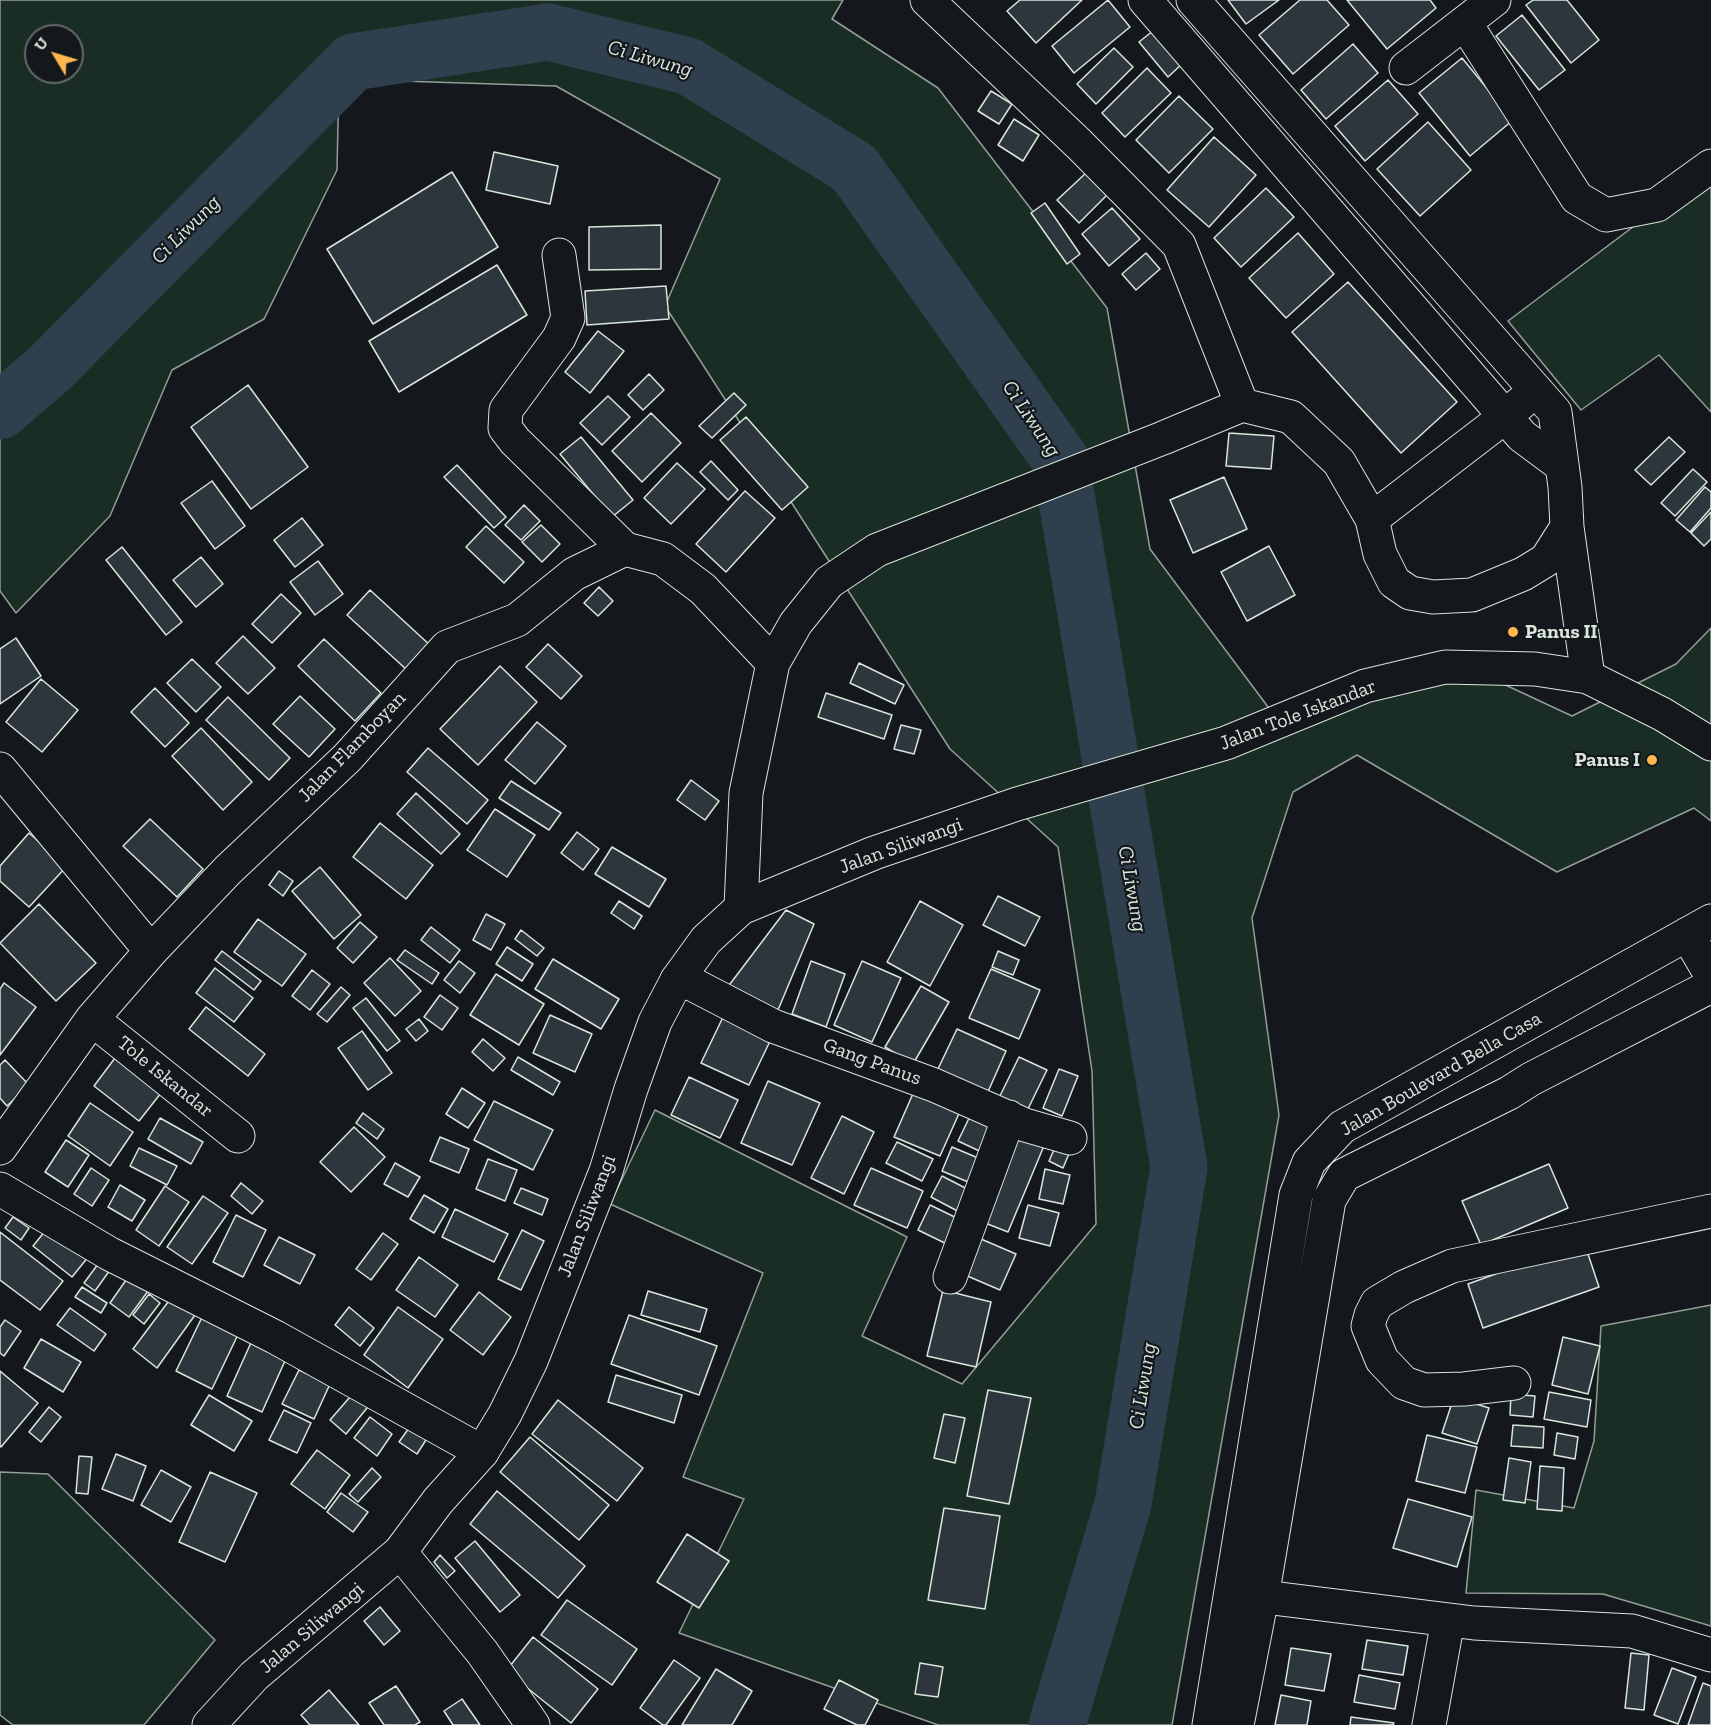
<!DOCTYPE html>
<style>
body{margin:0}
#map{position:relative;width:1711px;height:1725px;overflow:hidden;background:#14181c;font-family:"Zilla Slab",serif}
canvas{display:block}
.north{position:absolute;left:24px;top:24px;width:60px;height:60px;box-sizing:border-box;background:#14181c;border:2px solid #626a69;border-radius:50%;rotate:308deg;font-size:16px;font-weight:700;line-height:24px;text-align:center;color:#d8e6dc}
.north::after{content:'';display:block;margin:auto;width:21px;height:27px;background:#ffb74d;clip-path:polygon(50% 0,100% 100%,50% 72%,0 100%)}
</style>
<div id="map">
<canvas width="1711" height="1725"></canvas>
<div class="north">U</div>
</div>
<script>
const g = document.querySelector('canvas').getContext('2d');
g.lineJoin = 'round';
function fill(path, color) {
  g.fillStyle = color;
  g.fill(path, 'evenodd');
}
function shape(rows) {
  const path = new Path2D();
  for (const r of rows) {
    path.moveTo(r[0], r[1]);
    for (let i = 2; i < r.length; i += 2) path.lineTo(r[i], r[i + 1]);
  }
  return path;
}
function strokePath(path, color, width, dash) {
  g.strokeStyle = color;
  g.lineWidth = width;
  g.lineCap = dash ? 'butt' : 'round';
  g.setLineDash(dash || []);
  g.stroke(path);
}
function label(font, color, halo, rows, align = 'center') {
  g.font = font + ' "Zilla Slab",serif';
  g.lineWidth = 4.5;
  g.setLineDash([]);
  g.textBaseline = 'middle';
  g.strokeStyle = halo;
  g.fillStyle = color;
  for (const [text, x, y, turn = 0] of rows) {
    g.save();
    g.translate(x, y);
    g.rotate((+turn || 0) * Math.PI / 180);
    g.textAlign = isNaN(turn) ? turn : align;
    if (halo) g.strokeText(text, 0, 0);
    g.fillText(text, 0, 0);
    g.restore();
  }
}
const green = shape([
 [0,0,843,0,832,19,938,88,1107,308,1150,549,1283,727,1342,704,1482,674,1572,716,1676,664,1711,628,1711,821,1694,808,1557,872,1357,755,1293,792,1252,918,1279,1115,1172,1725,938,1725,679,1633,744,1499,683,1477,763,1273,610,1204,655,1110,907,1237,862,1336,962,1384,1096,1224,1092,1071,1058,847,950,749,665,306,720,179,556,86,339,79,337,170,264,319,172,370,110,516,16,613,0,591,0,0],
 [36,36,72,36,72,72,36,72,36,36],
 [1711,168,1711,412,1659,355,1581,410,1508,321,1711,168],
 [1711,1305,1711,1626,1603,1594,1466,1593,1476,1490,1574,1508,1594,1441,1601,1326,1711,1305],
 [0,1472,48,1474,215,1640,144,1725,13,1725,0,1715,0,1472]
]);
fill(green, '#1a2d24');
strokePath(green, '#939e99', 1.5);
strokePath(shape([
 [0,411,50,368,353,62,548,32,688,66,854,168,1060,459,1179,1167,1123,1504,1057,1725]
]), '#2f3f4d', 57);
const building = shape([
 [1020,0,1082,0,1036,43,1007,11,1020,0],
 [1108,0,1130,27,1074,73,1052,46,1108,0],
 [1228,0,1279,0,1246,24,1228,0],
 [1300,0,1327,0,1349,25,1293,74,1259,35,1300,0],
 [1347,0,1430,0,1436,8,1387,49,1347,0],
 [1533,0,1567,0,1599,40,1571,63,1526,5,1533,0],
 [1522,15,1565,70,1539,90,1496,36,1522,15],
 [1154,30,1182,64,1168,77,1139,42,1154,30],
 [1353,44,1378,73,1326,119,1301,90,1353,44],
 [1114,48,1133,67,1096,104,1077,84,1114,48],
 [1462,58,1513,120,1470,156,1419,93,1462,58],
 [1147,68,1171,93,1125,137,1102,113,1147,68],
 [1388,80,1418,114,1365,161,1335,126,1388,80],
 [991,91,1012,104,999,124,978,111,991,91],
 [1179,96,1213,129,1169,173,1136,140,1179,96],
 [1014,119,1039,135,1023,161,998,145,1014,119],
 [1428,122,1471,170,1420,216,1377,169,1428,122],
 [1214,137,1256,175,1209,227,1167,190,1214,137],
 [494,152,558,166,550,204,486,190,494,152],
 [452,172,498,247,373,324,327,249,452,172],
 [1086,173,1107,195,1079,223,1057,200,1086,173],
 [1266,188,1294,217,1241,267,1214,238,1266,188],
 [1045,203,1080,254,1067,264,1031,213,1045,203],
 [1112,208,1140,239,1109,266,1082,234,1112,208],
 [661,225,661,269,589,270,589,227,661,225],
 [1298,233,1334,274,1286,318,1249,278,1298,233],
 [1146,253,1160,269,1136,290,1122,274,1146,253],
 [497,265,527,315,399,392,369,341,497,265],
 [1348,282,1457,402,1401,453,1292,332,1348,282],
 [666,286,669,319,587,325,585,291,666,286],
 [598,331,624,351,590,393,565,372,598,331],
 [649,374,664,390,643,410,628,395,649,374],
 [248,385,308,467,251,509,191,427,248,385],
 [734,393,746,405,712,438,699,426,734,393],
 [608,396,630,417,602,445,580,423,608,396],
 [651,413,681,443,642,482,612,451,651,413],
 [746,417,808,487,782,510,720,440,746,417],
 [1229,433,1274,436,1271,469,1226,466,1229,433],
 [581,437,633,500,612,517,560,454,581,437],
 [1669,437,1685,452,1651,485,1635,470,1669,437],
 [711,461,738,490,728,500,700,472,711,461],
 [677,463,705,489,671,524,644,498,677,463],
 [457,465,506,517,494,528,444,477,457,465],
 [1693,469,1707,482,1675,516,1661,503,1693,469],
 [1224,477,1247,529,1193,553,1170,500,1224,477],
 [212,481,245,526,215,549,181,503,212,481],
 [1705,487,1711,492,1711,508,1690,532,1676,520,1705,487],
 [745,491,775,518,726,572,696,544,745,491],
 [524,505,540,521,521,540,505,525,524,505],
 [1711,512,1711,539,1704,546,1691,533,1711,512],
 [302,518,323,545,295,567,274,540,302,518],
 [541,525,560,544,542,562,522,542,541,525],
 [486,526,524,562,504,583,466,547,486,526],
 [1269,546,1295,595,1247,621,1221,572,1269,546],
 [122,547,182,622,166,635,106,560,122,547],
 [201,557,223,584,196,607,173,580,201,557],
 [318,561,343,594,315,615,290,582,318,561],
 [599,587,613,601,598,616,584,603,599,587],
 [370,590,431,646,408,671,347,615,370,590],
 [281,594,301,613,272,643,252,624,281,594],
 [243,636,275,668,248,694,216,663,243,636],
 [16,638,41,676,0,704,0,649,16,638],
 [324,639,381,693,355,721,298,666,324,639],
 [548,644,582,676,561,699,526,667,548,644],
 [192,659,221,687,196,712,167,683,192,659],
 [859,663,904,685,895,704,850,683,859,663],
 [500,666,537,702,478,765,440,729,500,666],
 [41,679,78,710,42,752,6,722,41,679],
 [155,688,189,723,165,747,131,712,155,688],
 [826,693,892,715,884,739,818,717,826,693],
 [300,696,335,729,309,757,273,724,300,696],
 [228,697,290,758,269,780,206,720,228,697],
 [537,722,566,746,535,784,505,760,537,722],
 [901,725,921,730,914,754,894,749,901,725],
 [201,728,252,782,223,810,172,756,201,728],
 [428,748,488,800,467,824,407,772,428,748],
 [691,780,719,801,705,820,677,800,691,780],
 [511,781,561,813,549,830,499,798,511,781],
 [416,793,460,834,441,854,397,814,416,793],
 [495,809,535,835,507,877,467,850,495,809],
 [150,819,203,869,177,897,123,846,150,819],
 [380,823,433,865,406,899,353,857,380,823],
 [577,832,599,849,583,870,561,853,577,832],
 [29,833,67,866,29,907,0,881,0,866,29,833],
 [612,847,666,879,649,907,595,874,612,847],
 [320,867,361,915,334,939,292,891,320,867],
 [279,871,293,881,283,896,269,885,279,871],
 [998,896,1040,917,1025,946,983,925,998,896],
 [619,901,642,916,634,929,611,913,619,901],
 [920,901,963,925,930,986,887,962,920,901],
 [39,904,96,963,56,1001,0,943,39,904],
 [786,910,814,924,778,1010,727,988,786,910],
 [486,914,505,924,491,950,473,940,486,914],
 [258,919,306,954,282,986,234,952,258,919],
 [360,922,377,937,353,963,337,948,360,922],
 [431,927,460,950,450,963,421,940,431,927],
 [521,930,544,948,537,956,515,939,521,930],
 [507,947,533,964,522,981,496,964,507,947],
 [405,950,439,973,432,984,397,960,405,950],
 [222,951,261,981,254,990,215,960,222,951],
 [998,951,1019,960,1013,975,992,967,998,951],
 [390,958,421,991,395,1016,364,983,390,958],
 [553,959,619,999,601,1029,535,989,553,959],
 [459,961,475,973,460,993,444,980,459,961],
 [811,961,845,974,826,1027,792,1014,811,961],
 [862,961,901,978,872,1042,834,1025,862,961],
 [215,968,253,998,234,1022,196,993,215,968],
 [991,969,1040,990,1019,1039,969,1018,991,969],
 [312,970,330,984,310,1010,292,996,312,970],
 [496,974,544,1004,519,1045,470,1015,496,974],
 [4,983,36,1007,0,1055,0,989,4,983],
 [921,986,949,1002,913,1064,885,1047,921,986],
 [341,987,350,995,327,1022,317,1014,341,987],
 [440,995,458,1008,442,1030,424,1017,440,995],
 [366,998,400,1041,387,1051,353,1008,366,998],
 [206,1007,265,1054,248,1076,189,1029,206,1007],
 [550,1015,592,1034,575,1072,533,1053,550,1015],
 [724,1015,772,1037,749,1085,701,1063,724,1015],
 [419,1019,428,1031,416,1041,406,1029,419,1019],
 [957,1029,1006,1051,987,1094,937,1071,957,1029],
 [362,1031,392,1073,368,1090,338,1048,362,1031],
 [483,1039,505,1058,493,1071,472,1052,483,1039],
 [518,1057,560,1082,553,1095,511,1070,518,1057],
 [1019,1057,1047,1070,1025,1115,997,1102,1019,1057],
 [115,1058,161,1093,139,1121,94,1086,115,1058],
 [5,1060,29,1085,7,1106,0,1098,0,1065,5,1060],
 [1059,1069,1078,1076,1062,1116,1043,1108,1059,1069],
 [689,1077,738,1100,720,1138,671,1115,689,1077],
 [768,1081,820,1103,792,1165,741,1143,768,1081],
 [462,1088,485,1103,468,1128,446,1114,462,1088],
 [915,1089,961,1109,940,1156,894,1137,915,1089],
 [494,1101,553,1130,533,1170,474,1140,494,1101],
 [90,1103,133,1132,110,1166,68,1136,90,1103],
 [972,1112,1002,1127,988,1155,958,1141,972,1112],
 [363,1113,384,1129,377,1139,356,1123,363,1113],
 [842,1116,874,1132,844,1194,811,1178,842,1116],
 [160,1118,203,1142,191,1164,148,1139,160,1118],
 [354,1127,385,1157,351,1192,320,1162,354,1127],
 [1018,1130,1046,1141,1008,1232,980,1221,1018,1130],
 [440,1137,469,1149,459,1173,430,1161,440,1137],
 [66,1140,89,1155,68,1187,45,1172,66,1140],
 [897,1142,933,1159,922,1181,886,1163,897,1142],
 [1057,1143,1071,1149,1063,1168,1049,1161,1057,1143],
 [952,1147,990,1163,980,1187,942,1171,952,1147],
 [139,1148,177,1166,167,1185,130,1166,139,1148],
 [488,1159,517,1170,505,1201,476,1189,488,1159],
 [395,1163,420,1177,408,1197,384,1184,395,1163],
 [1549,1164,1568,1208,1481,1245,1462,1201,1549,1164],
 [91,1168,109,1180,92,1206,74,1194,91,1168],
 [871,1168,923,1191,907,1228,854,1205,871,1168],
 [1045,1169,1070,1175,1063,1204,1039,1199,1045,1169],
 [942,1176,977,1194,965,1215,931,1197,942,1176],
 [241,1183,263,1201,252,1214,231,1196,241,1183],
 [120,1185,145,1200,132,1221,108,1207,120,1185],
 [165,1186,189,1202,159,1246,136,1230,165,1186],
 [521,1188,548,1199,542,1215,514,1203,521,1188],
 [424,1195,448,1209,434,1233,410,1219,424,1195],
 [203,1196,228,1213,192,1264,167,1247,203,1196],
 [930,1205,967,1223,955,1248,918,1230,930,1205],
 [1028,1205,1059,1213,1050,1246,1019,1238,1028,1205],
 [455,1209,508,1234,494,1262,442,1237,455,1209],
 [236,1215,266,1230,243,1277,213,1262,236,1215],
 [13,1217,29,1228,21,1240,5,1228,13,1217],
 [50,1225,89,1256,72,1277,33,1246,50,1225],
 [522,1230,544,1241,521,1290,498,1279,522,1230],
 [0,1232,63,1281,40,1310,0,1280,0,1232],
 [383,1233,398,1244,371,1280,356,1269,383,1233],
 [279,1237,315,1255,300,1284,264,1265,279,1237],
 [981,1239,1016,1254,1000,1290,965,1275,981,1239],
 [1584,1242,1599,1287,1483,1328,1468,1284,1584,1242],
 [104,1256,115,1263,95,1291,84,1283,104,1256],
 [419,1257,458,1285,435,1317,396,1290,419,1257],
 [131,1273,151,1287,129,1317,110,1303,131,1273],
 [82,1287,107,1303,101,1313,75,1297,82,1287],
 [943,1290,991,1302,976,1367,927,1356,943,1290],
 [648,1291,707,1309,700,1332,641,1315,648,1291],
 [479,1292,511,1317,483,1355,450,1330,479,1292],
 [149,1294,160,1303,144,1324,133,1315,149,1294],
 [171,1298,195,1315,157,1368,133,1349,171,1298],
 [207,1307,243,1324,212,1389,176,1371,207,1307],
 [349,1307,374,1328,360,1346,335,1325,349,1307],
 [398,1307,443,1339,408,1388,364,1355,398,1307],
 [70,1308,106,1334,94,1351,57,1325,70,1308],
 [629,1315,717,1346,699,1395,611,1364,629,1315],
 [5,1320,21,1331,4,1356,0,1353,0,1327,5,1320],
 [254,1336,289,1352,262,1412,227,1396,254,1336],
 [1563,1337,1600,1346,1588,1394,1552,1385,1563,1337],
 [41,1339,81,1362,63,1392,24,1368,41,1339],
 [299,1370,330,1384,314,1419,282,1404,299,1370],
 [0,1371,38,1403,1,1447,0,1446,0,1371],
 [616,1375,682,1395,674,1423,608,1402,616,1375],
 [356,1390,371,1403,346,1434,330,1420,356,1390],
 [988,1390,1031,1398,1009,1504,967,1496,988,1390],
 [1549,1392,1591,1400,1587,1427,1544,1419,1549,1392],
 [1511,1394,1535,1396,1533,1417,1510,1415,1511,1394],
 [209,1395,252,1421,234,1451,191,1425,209,1395],
 [1454,1397,1489,1408,1477,1444,1442,1433,1454,1397],
 [558,1400,643,1468,617,1501,532,1434,558,1400],
 [49,1407,61,1417,41,1442,29,1432,49,1407],
 [284,1410,311,1423,297,1453,269,1440,284,1410],
 [944,1414,965,1418,955,1463,934,1458,944,1414],
 [370,1417,392,1434,377,1456,354,1438,370,1417],
 [414,1421,431,1432,417,1454,399,1442,414,1421],
 [1513,1425,1544,1427,1543,1448,1511,1446,1513,1425],
 [1557,1433,1578,1437,1575,1459,1554,1455,1557,1433],
 [1427,1435,1477,1447,1465,1493,1416,1481,1427,1435],
 [530,1437,609,1505,579,1540,500,1472,530,1437],
 [317,1450,350,1475,325,1509,291,1484,317,1450],
 [116,1454,146,1466,133,1501,102,1489,116,1454],
 [79,1456,92,1457,88,1494,76,1493,79,1456],
 [1509,1458,1531,1462,1525,1503,1503,1500,1509,1458],
 [1540,1466,1564,1468,1562,1511,1537,1509,1540,1466],
 [372,1468,381,1477,358,1502,349,1494,372,1468],
 [161,1470,191,1487,171,1522,141,1505,161,1470],
 [210,1472,257,1493,225,1562,179,1542,210,1472],
 [497,1491,585,1566,558,1598,470,1524,497,1491],
 [341,1493,368,1512,353,1532,327,1512,341,1493],
 [1408,1499,1472,1517,1457,1567,1393,1548,1408,1499],
 [944,1508,1000,1516,985,1609,928,1600,944,1508],
 [687,1534,729,1561,699,1608,657,1582,687,1534],
 [475,1541,520,1595,500,1612,455,1558,475,1541],
 [440,1555,455,1571,447,1578,434,1562,440,1555],
 [567,1600,637,1649,612,1685,541,1635,567,1600],
 [380,1607,400,1631,384,1645,364,1621,380,1607],
 [533,1637,598,1689,571,1723,506,1671,533,1637],
 [1367,1640,1408,1646,1403,1675,1362,1669,1367,1640],
 [1291,1648,1331,1654,1324,1691,1285,1685,1291,1648],
 [1631,1653,1649,1655,1644,1710,1625,1708,1631,1653],
 [674,1660,700,1678,666,1725,663,1725,640,1708,674,1660],
 [920,1663,943,1667,938,1697,915,1694,920,1663],
 [1672,1668,1696,1677,1678,1724,1654,1715,1672,1668],
 [716,1669,752,1691,732,1725,682,1725,716,1669],
 [1359,1675,1400,1683,1395,1709,1354,1702,1359,1675],
 [839,1680,878,1700,865,1725,857,1725,824,1709,839,1680],
 [1703,1683,1711,1686,1711,1725,1688,1725,1703,1683],
 [396,1686,420,1722,415,1725,384,1725,369,1703,396,1686],
 [329,1690,359,1725,310,1725,301,1715,329,1690],
 [1281,1695,1311,1701,1307,1725,1275,1725,1281,1695],
 [462,1699,480,1725,453,1725,444,1711,462,1699],
 [1351,1717,1394,1723,1393,1725,1350,1725,1351,1717]
]);
fill(building, '#2c363c');
strokePath(building, '#d8e6dc', 1.5);
const minor = shape([
 [927,0,1079,144,1179,245,1242,405],
 [1145,0,1522,436,1561,465],
 [1193,0,1555,412,1565,487,1567,527,1588,677],
 [1465,23,1577,198,1606,215,1657,205,1711,166],
 [1406,68,1494,0],
 [559,255,568,318,559,338,506,410,505,428,515,441,625,549],
 [1372,519,1489,429,1522,402],
 [0,769,151,951],
 [741,908,746,793,773,663,796,623,829,582,877,550,1163,438,1242,405,1291,417,1339,462,1372,519,1380,554,1394,582,1410,593,1433,597,1472,595,1523,574,1546,560,1567,527],
 [1687,934,1711,975],
 [677,980,694,985,773,1026,934,1085,1025,1125,1070,1138],
 [92,1019,238,1136],
 [0,1148,92,1019,151,951,228,870,347,758,447,647,517,620,574,574,625,549,663,559,703,589,773,663],
 [0,1189,110,1254,275,1337,482,1452],
 [950,1277,1009,1117],
 [1514,1383,1464,1389,1424,1390,1404,1383,1382,1360,1368,1326,1371,1315,1377,1303,1404,1287,1452,1266,1711,1211],
 [400,1552,482,1652,533,1725],
 [1240,1594,1474,1623,1632,1631,1711,1655],
 [1209,1725,1296,1195,1309,1162,1342,1127,1711,921],
 [1237,1725,1262,1597,1329,1200,1344,1175,1509,1093,1531,1079,1711,986],
 [1429,1725,1448,1620]
]);
const major = shape([
 [209,1725,254,1676,400,1552,438,1501,482,1452,505,1414,531,1361,606,1171,631,1089,655,1022,677,980,706,940,741,908,874,853,1017,804,1226,743,1365,686,1445,667,1535,669,1588,677,1662,714,1711,744]
]);
strokePath(minor, '#d8e6dc', 35);
strokePath(major, '#d8e6dc', 35);
strokePath(minor, '#14181c', 33);
strokePath(major, '#14181c', 33);
for (const [x, y, r, color] of [
 [1513,632,6,"#ffb74d"],
 [1652,760,6,"#ffb74d"]
]) {
  const dot = new Path2D();
  dot.arc(x, y, r, 0, 2 * Math.PI);
  g.fillStyle = color;
  g.fill(dot);
  strokePath(dot, '#14181c', 2);
}
label('bold 20px', '#d8e6dc', '#14181c', [
 ["Panus II",1525,632],
 ["Panus I",1640,760,"right"]
], 'left');
label('20px', '#d8e6dc', '#14181c', [
 ["Jalan Tole Iskandar",1298,715,-21],
 ["Jalan Flamboyan",352,747,-46],
 ["Jalan Siliwangi",901,846,-20],
 ["Gang Panus",872,1062,20],
 ["Jalan Boulevard Bella Casa",1441,1074,-30],
 ["Tole Iskandar",165,1077,39],
 ["Jalan Siliwangi",587,1216,-69],
 ["Jalan Siliwangi",312,1628,-40]
]);
label('italic 21px', '#d8e6dc', '#14181c', [
 ["Ci Liwung",650,59,16],
 ["Ci Liwung",186,230,-45],
 ["Ci Liwung",1031,419,56],
 ["Ci Liwung",1132,889,80],
 ["Ci Liwung",1143,1386,-81]
]);
</script>
